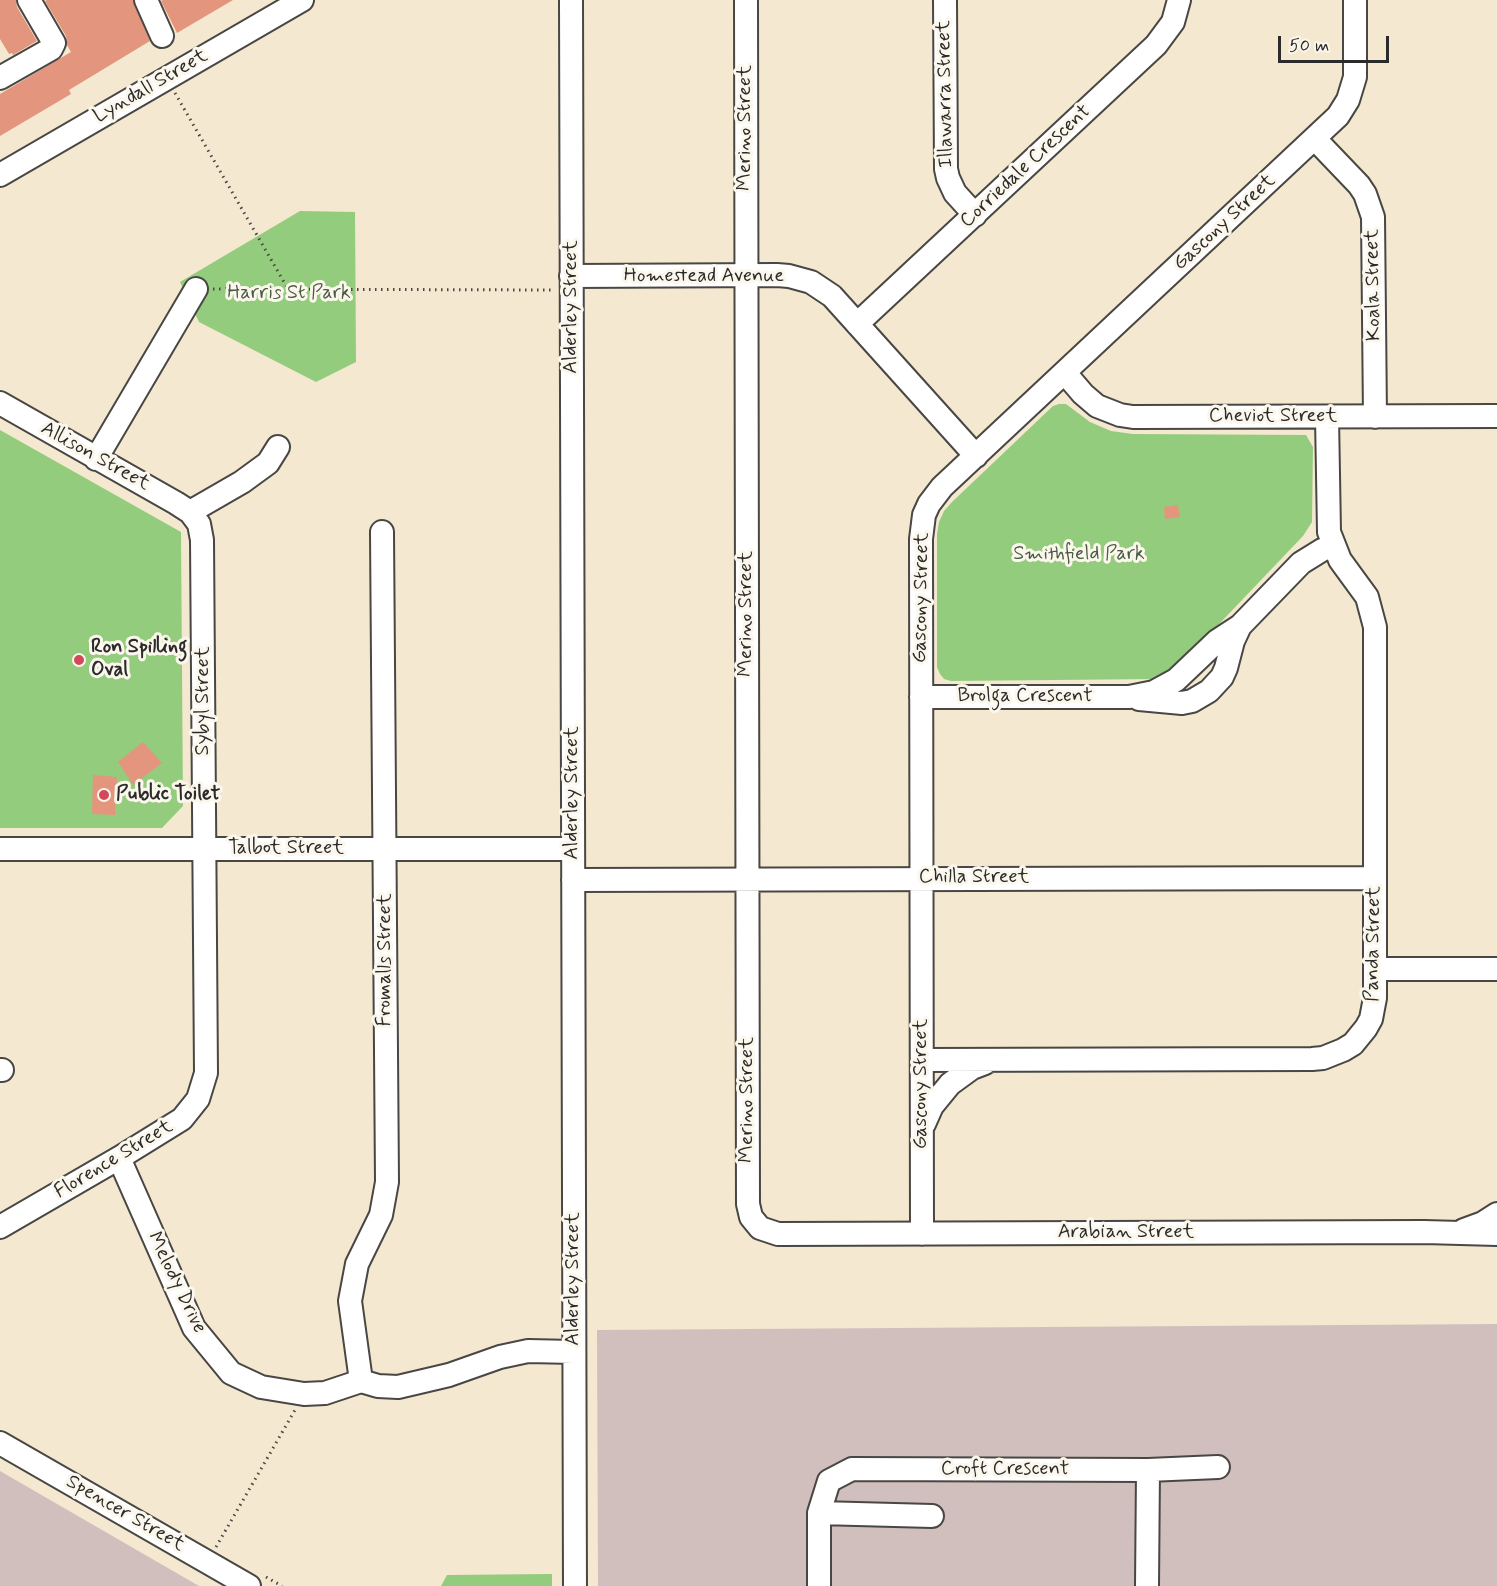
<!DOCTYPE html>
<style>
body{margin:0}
#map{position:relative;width:1497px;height:1586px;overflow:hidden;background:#f4e8d0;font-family:Mynerve,sans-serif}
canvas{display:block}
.scale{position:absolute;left:1278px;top:36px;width:111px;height:27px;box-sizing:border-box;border:3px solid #2b2b2b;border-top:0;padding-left:8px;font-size:18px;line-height:21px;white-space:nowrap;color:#2b2b2b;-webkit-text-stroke:4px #fbf7ec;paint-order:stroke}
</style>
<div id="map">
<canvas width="1497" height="1586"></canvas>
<div class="scale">50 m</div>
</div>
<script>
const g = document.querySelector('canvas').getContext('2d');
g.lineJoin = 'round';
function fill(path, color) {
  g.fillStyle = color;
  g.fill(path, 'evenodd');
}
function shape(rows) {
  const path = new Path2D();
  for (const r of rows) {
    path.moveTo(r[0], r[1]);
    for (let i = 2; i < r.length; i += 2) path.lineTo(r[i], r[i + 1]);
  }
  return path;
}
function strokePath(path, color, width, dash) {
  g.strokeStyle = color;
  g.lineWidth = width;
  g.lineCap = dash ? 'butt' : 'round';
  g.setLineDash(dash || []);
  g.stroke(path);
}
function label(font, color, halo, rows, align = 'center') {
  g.font = font + ' Mynerve,sans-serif';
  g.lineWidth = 6;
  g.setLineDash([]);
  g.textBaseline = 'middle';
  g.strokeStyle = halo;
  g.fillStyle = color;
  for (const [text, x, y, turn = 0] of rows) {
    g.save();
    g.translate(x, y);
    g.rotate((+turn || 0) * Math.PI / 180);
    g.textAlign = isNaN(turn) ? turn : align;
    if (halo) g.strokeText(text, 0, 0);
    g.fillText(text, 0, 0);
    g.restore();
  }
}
fill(shape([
 [1497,1324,1497,1586,598,1586,597,1330],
 [0,1471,199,1586,0,1586]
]), '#d1bfbd');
fill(shape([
 [300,211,355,212,356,362,316,382,199,322,180,282],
 [1059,404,1066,404,1090,422,1111,431,1133,434,1306,435,1313,447,1312,522,1303,536,1181,664,1157,679,951,681,944,679,940,674,937,667,937,534,939,522,944,511,952,502,1053,406],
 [0,430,181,532,183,806,162,828,0,828],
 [552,1574,552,1586,441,1586,447,1575]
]), '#94cc7e');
fill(shape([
 [0,0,16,0,17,7,37,41,13,55,12,53,9,54,0,39],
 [47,0,133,0,150,41,69,90,71,94,0,136,0,94,71,52,67,45,66,36,45,1],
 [163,0,233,0,177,33,161,1],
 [1178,505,1180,517,1165,519,1164,507],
 [143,742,162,763,133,785,118,762],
 [93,775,117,777,115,815,92,814]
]), '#e3967d');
const minor = shape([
 [146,0,162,36],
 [571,0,575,1586],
 [746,0,748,1204,751,1217,760,1228,778,1234,1424,1232,1497,1234],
 [945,0,946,169,948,178,955,193,975,215],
 [0,78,51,49,54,43,29,0],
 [1315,139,1359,185,1365,194,1373,217,1375,417],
 [0,175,302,0],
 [571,276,777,275,789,276,811,282,832,296,976,456],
 [857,324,1156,45,1173,22,1179,0],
 [1065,373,1083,394,1097,406,1120,415,1133,417,1497,416],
 [0,403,176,503,190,512,199,524,202,540,206,1073,198,1099,182,1119,119,1158,0,1227],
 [96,459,196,289],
 [190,512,242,482,268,463,278,447],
 [921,697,1129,697,1154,692,1176,680,1217,641,1240,626,1301,563,1322,550,1333,546],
 [1139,699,1182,703,1192,701,1209,691,1222,677,1226,668,1233,641,1240,626],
 [0,849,573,849],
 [573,880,1375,878],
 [1375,969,1497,969],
 [922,1060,1312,1059,1323,1058,1343,1050,1353,1044,1366,1028,1371,1019,1375,998,1375,627,1367,597,1340,560,1329,532,1327,417],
 [0,1070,2,1070],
 [924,1124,932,1106,950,1084,972,1068,985,1063],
 [119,1158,194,1328,231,1373,261,1387,304,1394,325,1393,361,1381,378,1386,398,1387,449,1375,500,1357,528,1351,574,1352],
 [1464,1230,1483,1223,1497,1214],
 [922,1234,921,539,924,515,929,504,942,487,1338,116,1348,100,1355,77,1355,0],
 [361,1381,350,1301,357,1264,381,1215,387,1182,382,532],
 [0,1443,249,1586],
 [819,1513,932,1516],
 [819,1586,819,1513,829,1481,852,1469,1148,1470,1218,1467],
 [1147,1586,1148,1470]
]);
strokePath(minor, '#494744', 26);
strokePath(shape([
 [175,93,288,289],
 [213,289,555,290],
 [216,1547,295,1410],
 [266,1577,282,1586]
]), '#494744', 3, [1.5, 4.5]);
strokePath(minor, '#fff', 22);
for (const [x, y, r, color] of [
 [79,660,6,"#d1495b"],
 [104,795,6,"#d1495b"]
]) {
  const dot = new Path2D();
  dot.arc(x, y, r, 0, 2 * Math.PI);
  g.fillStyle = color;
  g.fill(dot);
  strokePath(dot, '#fbf7ec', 2);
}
label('20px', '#2b2b2b', '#fbf7ec', [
 ["Lyndall Street",151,87,-30],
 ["Illawarra Street",946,94,-91],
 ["Merino Street",746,128,-90],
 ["Corriedale Crescent",1026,167,-43],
 ["Gascony Street",1225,223,-43],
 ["Homestead Avenue",704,277],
 ["Koala Street",1374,285,-91],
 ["Alderley Street",572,307,-90],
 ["Cheviot Street",1273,417],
 ["Allison Street",95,457,29],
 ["Gascony Street",922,598,-89],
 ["Merino Street",747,614,-90],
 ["Brolga Crescent",1025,697],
 ["Sybyl Street",204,701,-90],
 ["Alderley Street",573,793,-90],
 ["Talbot Street",286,849],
 ["Chilla Street",974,878],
 ["Panda Street",1374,944,-89],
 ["Fromalls Street",386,960,-90],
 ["Gascony Street",922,1084,-90],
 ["Merino Street",748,1100,-90],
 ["Florence Street",114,1160,-31],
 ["Arabian Street",1126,1233],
 ["Alderley Street",574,1279,-90],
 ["Melody Drive",176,1283,64],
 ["Croft Crescent",1005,1470],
 ["Spencer Street",125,1514,30]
]);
label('20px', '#4a5b44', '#fbf7ec', [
 ["Harris St Park",289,294],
 ["Smithfield Park",1079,555]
]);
label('bold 20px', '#2b2b2b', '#fbf7ec', [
 ["Ron Spilling",91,648],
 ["Oval",91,671],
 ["Public Toilet",116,795]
], 'left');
</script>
